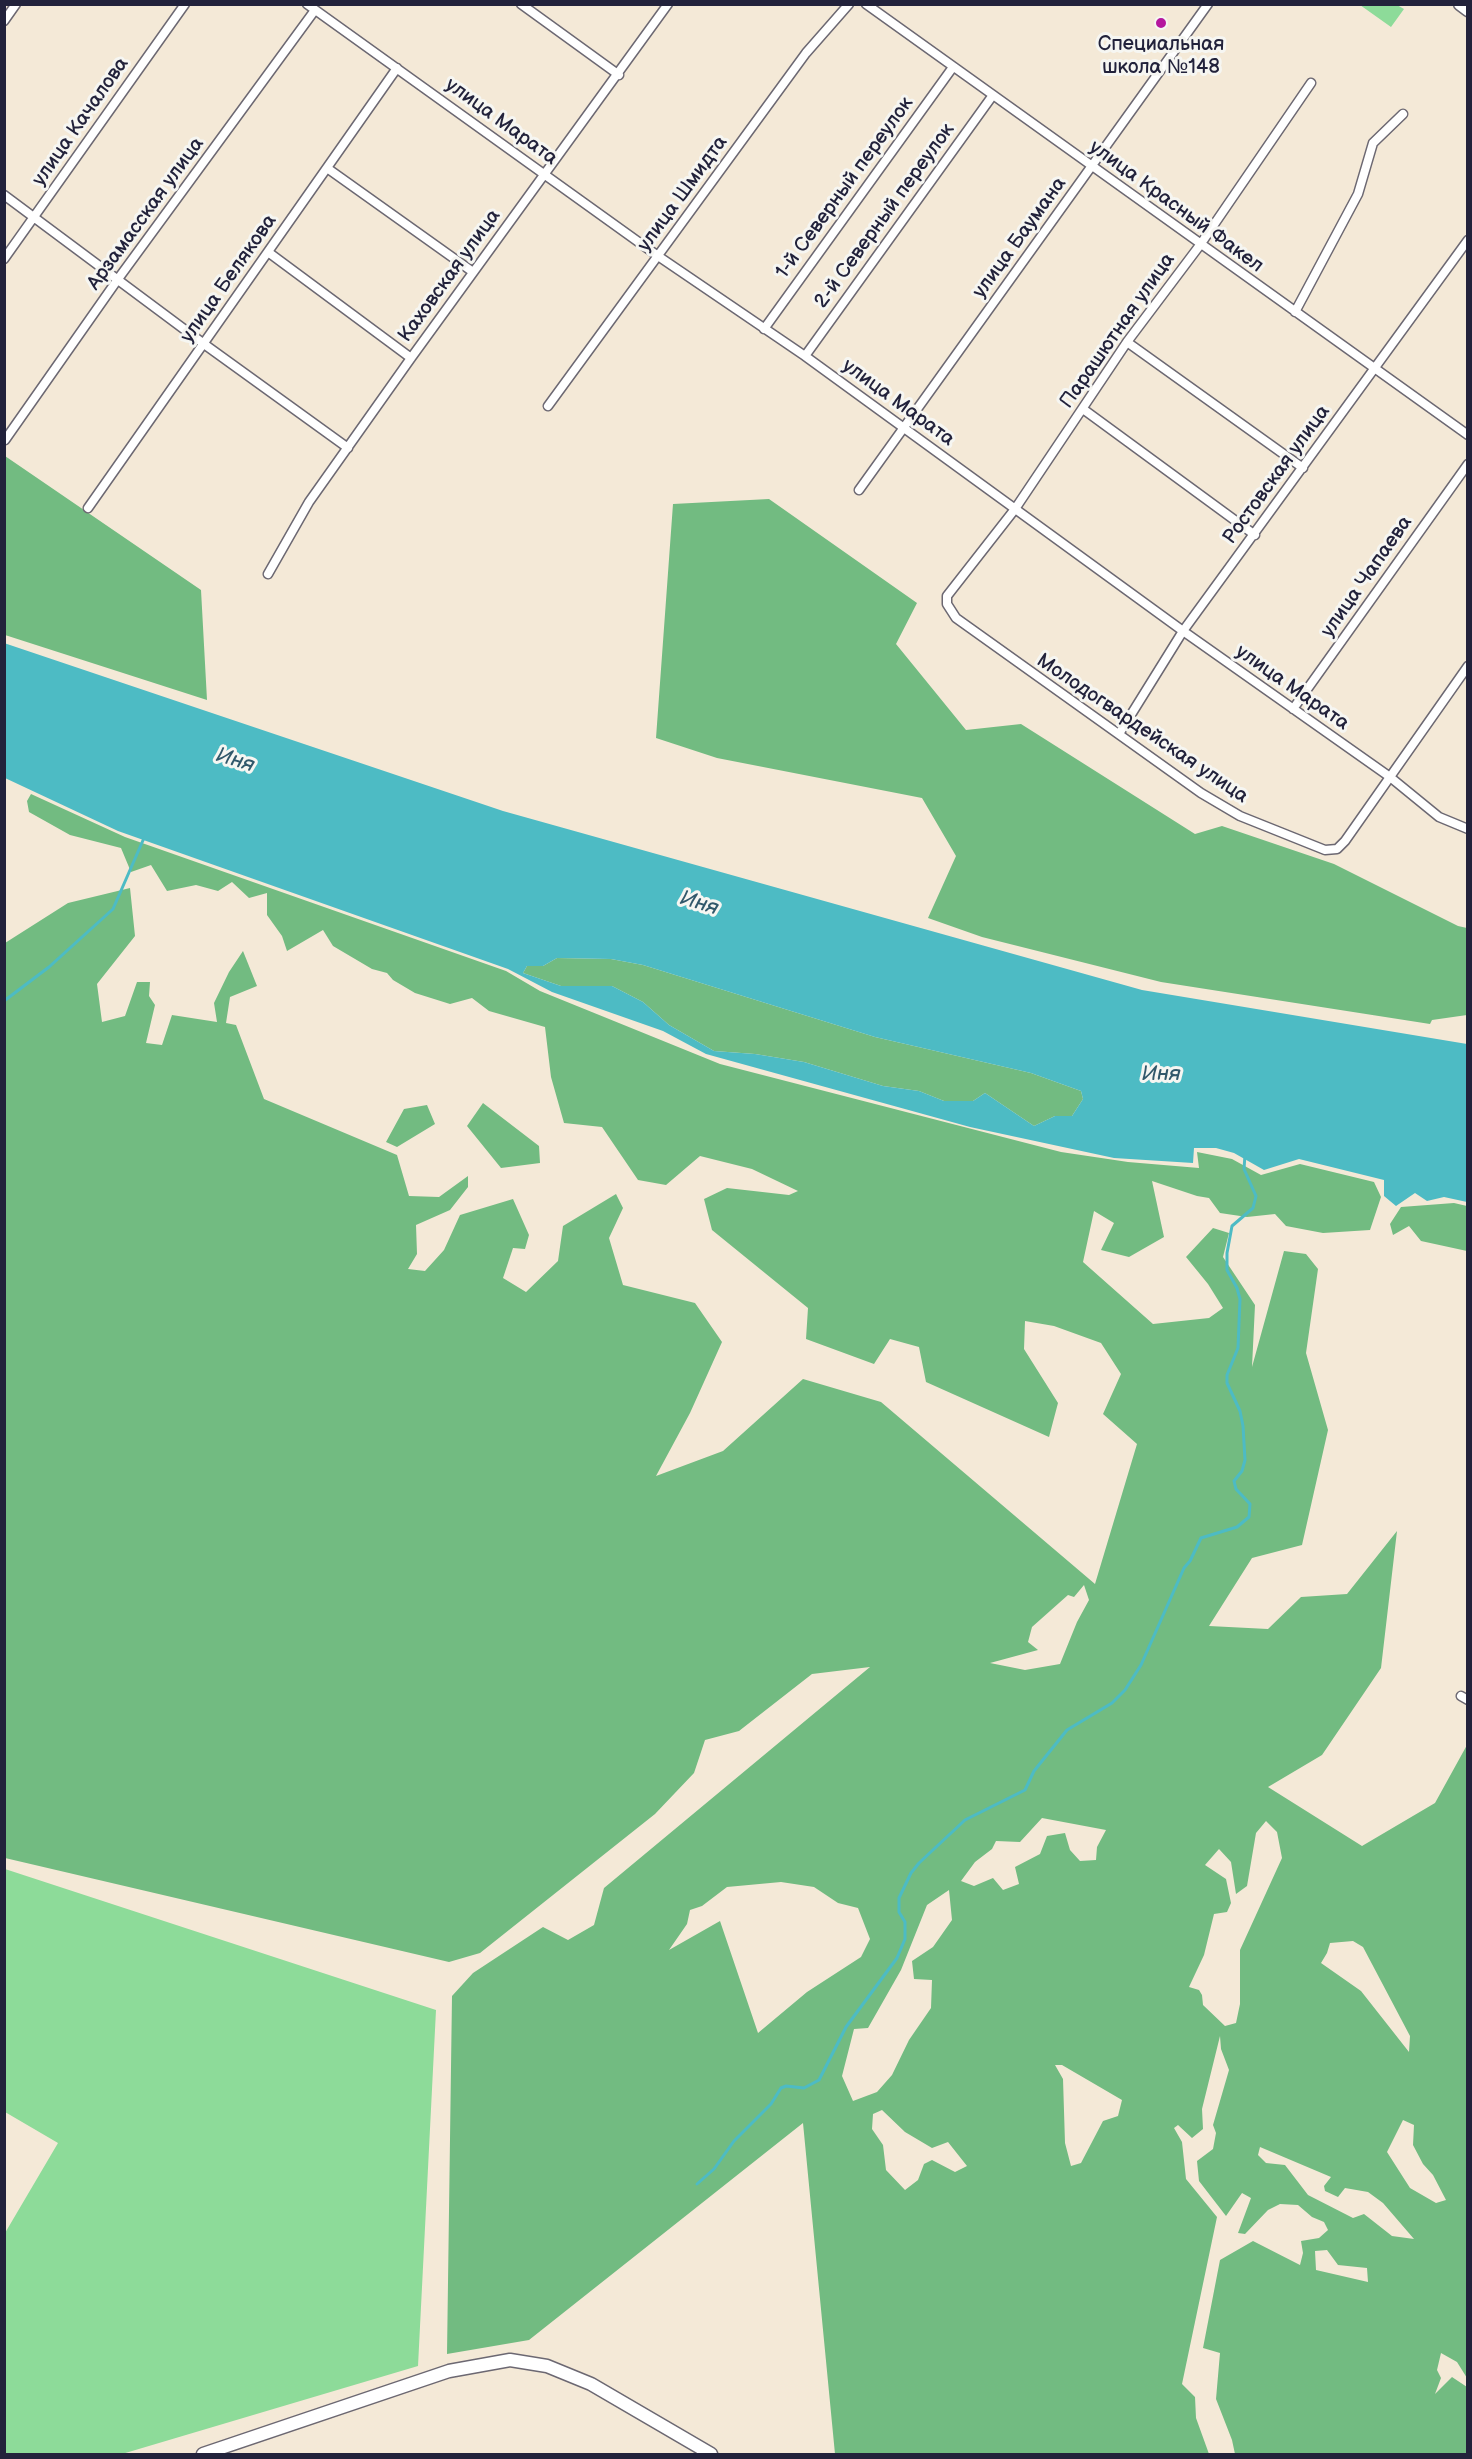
<!DOCTYPE html>
<meta charset="utf-8">
<style>
body{margin:0}
#map{position:relative;width:1472px;height:2459px;overflow:hidden;background:#f4e9d7;font-family:"Balsamiq Sans",sans-serif}
canvas{display:block}
.frame{position:absolute;inset:0;border:6px solid #22223b;pointer-events:none}
</style>
<div id="map">
<canvas width="1472" height="2459"></canvas>
<div class="frame"></div>
</div>
<script>
const g = document.querySelector('canvas').getContext('2d');
g.lineJoin = 'round';
function fill(path, color) {
  g.fillStyle = color;
  g.fill(path, 'evenodd');
}
function shape(rows) {
  const path = new Path2D();
  for (const r of rows) {
    path.moveTo(r[0], r[1]);
    for (let i = 2; i < r.length; i += 2) path.lineTo(r[i], r[i + 1]);
  }
  return path;
}
function strokePath(path, color, width, dash) {
  g.strokeStyle = color;
  g.lineWidth = width;
  g.lineCap = dash ? 'butt' : 'round';
  g.setLineDash(dash || []);
  g.stroke(path);
}
function label(font, color, halo, rows, align = 'center') {
  g.font = font + ' "Balsamiq Sans",sans-serif';
  g.lineWidth = 6;
  g.setLineDash([]);
  g.textBaseline = 'middle';
  g.strokeStyle = halo;
  g.fillStyle = color;
  for (const [text, x, y, turn = 0] of rows) {
    g.save();
    g.translate(x, y);
    g.rotate((+turn || 0) * Math.PI / 180);
    g.textAlign = isNaN(turn) ? turn : align;
    if (halo) g.strokeText(text, 0, 0);
    g.fillText(text, 0, 0);
    g.restore();
  }
}
fill(shape([
 [1360,5,1397,5,1404,9,1391,27],
 [5,1869,436,2010,418,2366,122,2454,5,2454,5,2233,58,2143,5,2112]
]), '#8ddb99');
fill(shape([
 [5,456,201,590,207,700,5,635],
 [769,499,917,603,896,644,966,730,1021,724,1195,834,1222,826,1334,864,1458,926,1467,928,1467,1015,1432,1020,1430,1024,1161,982,982,937,928,918,956,856,922,798,717,758,656,738,673,504],
 [31,794,125,837,506,971,540,991,720,1064,1061,1152,1128,1162,1199,1168,1197,1152,1232,1159,1261,1175,1300,1164,1374,1182,1381,1197,1370,1230,1323,1233,1286,1226,1275,1214,1247,1217,1220,1213,1209,1198,1197,1196,1152,1181,1164,1237,1129,1257,1101,1250,1114,1223,1094,1211,1083,1262,1153,1324,1209,1318,1223,1308,1208,1284,1186,1257,1213,1228,1229,1233,1223,1257,1255,1305,1252,1367,1284,1251,1306,1254,1318,1269,1306,1353,1328,1430,1302,1545,1252,1558,1209,1626,1268,1629,1301,1597,1347,1594,1397,1531,1381,1668,1322,1755,1268,1787,1362,1846,1435,1803,1467,1745,1467,2378,1457,2362,1441,2353,1437,2370,1441,2378,1435,2394,1452,2377,1467,2387,1467,2454,1235,2454,1232,2440,1216,2399,1220,2353,1203,2348,1220,2260,1253,2241,1300,2265,1303,2253,1301,2241,1319,2238,1328,2230,1324,2222,1312,2217,1298,2205,1280,2204,1268,2210,1245,2234,1238,2233,1251,2198,1242,2193,1226,2216,1199,2181,1197,2161,1213,2149,1216,2133,1213,2125,1229,2070,1221,2049,1220,2036,1202,2109,1203,2129,1192,2138,1178,2125,1174,2128,1182,2142,1186,2179,1217,2217,1182,2384,1195,2397,1196,2418,1209,2454,835,2454,803,2123,529,2340,447,2354,452,1996,473,1973,543,1927,568,1940,594,1925,604,1888,870,1667,812,1674,739,1731,705,1740,694,1773,655,1814,480,1953,449,1962,5,1858,5,943,68,903,130,888,135,936,97,984,102,1022,125,1016,137,982,150,982,149,996,155,1005,146,1043,162,1045,172,1015,217,1022,214,1003,229,972,243,951,257,986,230,997,226,1023,236,1025,264,1099,397,1155,409,1196,439,1197,468,1176,468,1187,450,1210,416,1225,417,1254,408,1269,425,1271,444,1250,460,1215,513,1199,529,1235,525,1249,513,1248,503,1278,526,1292,558,1261,563,1226,616,1194,623,1208,609,1238,623,1285,695,1303,722,1342,690,1413,656,1476,723,1451,803,1379,881,1402,1095,1584,1137,1444,1103,1414,1121,1374,1101,1343,1054,1326,1025,1321,1024,1349,1058,1403,1049,1437,926,1382,919,1347,890,1339,874,1364,806,1339,808,1308,712,1230,704,1199,727,1188,789,1195,798,1191,752,1169,700,1156,666,1185,638,1180,602,1127,564,1123,551,1077,545,1027,489,1011,472,998,450,1004,415,993,393,980,387,973,372,969,333,946,323,930,287,951,282,936,267,915,267,893,249,898,232,882,218,891,196,885,167,891,151,865,131,872,121,848,70,835,29,812,27,801],
 [1084,1585,1089,1600,1077,1622,1060,1664,1025,1670,990,1663,1038,1650,1028,1642,1032,1627,1068,1595,1074,1597],
 [1042,1818,1106,1830,1097,1847,1096,1860,1080,1861,1070,1850,1065,1833,1047,1836,1040,1854,1015,1867,1019,1884,1003,1890,993,1878,974,1886,961,1881,975,1862,992,1849,996,1841,1020,1842],
 [1266,1821,1277,1832,1282,1858,1240,1950,1240,2004,1236,2023,1225,2026,1203,2005,1202,1995,1199,1990,1189,1987,1204,1955,1214,1914,1227,1912,1231,1903,1226,1879,1205,1865,1219,1849,1231,1862,1236,1894,1247,1886,1256,1833],
 [781,1882,814,1887,838,1903,858,1908,870,1939,861,1957,807,1992,758,2033,720,1921,669,1950,687,1924,690,1910,702,1906,727,1887],
 [949,1890,952,1920,933,1947,912,1961,914,1979,932,1980,931,2008,909,2040,892,2075,877,2092,853,2101,842,2076,854,2029,868,2028,901,1970,927,1905],
 [1353,1941,1363,1947,1410,2036,1409,2052,1361,1991,1321,1963,1327,1953,1330,1943],
 [1062,2065,1122,2100,1118,2116,1103,2121,1081,2163,1071,2166,1065,2143,1063,2079,1055,2065],
 [882,2110,905,2132,932,2148,948,2142,967,2166,955,2172,932,2160,924,2164,918,2180,905,2190,886,2170,883,2145,872,2129,873,2114],
 [1403,2120,1414,2125,1413,2145,1423,2164,1433,2175,1446,2200,1436,2203,1410,2188,1387,2152],
 [1260,2147,1331,2177,1324,2186,1325,2191,1338,2197,1345,2188,1368,2192,1383,2203,1414,2239,1392,2236,1364,2214,1353,2218,1308,2195,1285,2165,1266,2163,1258,2155],
 [1327,2250,1338,2265,1367,2268,1368,2282,1316,2270,1315,2251],
 [557,958,611,959,643,965,875,1037,1031,1073,1081,1091,1083,1099,1072,1116,1055,1116,1034,1126,985,1093,973,1101,944,1101,919,1091,883,1086,804,1062,755,1054,714,1051,669,1025,643,1002,612,986,561,986,523,973,527,966,543,966],
 [483,1103,539,1146,540,1163,501,1168,467,1126],
 [427,1105,435,1124,397,1147,386,1142,404,1109],
 [1454,1203,1467,1206,1467,1251,1421,1241,1409,1226,1393,1235,1390,1224,1401,1207]
]), '#72bb81');
fill(shape([
 [4,643,503,811,1142,990,1467,1044,1467,1202,1444,1197,1427,1201,1415,1193,1396,1206,1384,1196,1384,1180,1299,1159,1264,1170,1234,1153,1216,1148,1194,1148,1193,1163,1114,1158,970,1127,706,1054,663,1031,552,992,508,969,118,831,5,778],
 [557,958,611,959,643,965,875,1037,1031,1073,1081,1091,1083,1099,1072,1116,1055,1116,1034,1126,985,1093,973,1101,944,1101,919,1091,883,1086,804,1062,755,1054,714,1051,669,1025,643,1002,612,986,561,986,523,973,527,966,543,966]
]), '#4dbbc4');
strokePath(shape([
 [4,1001,49,967,113,909,144,838],
 [697,2184,714,2169,734,2141,771,2104,781,2088,786,2086,804,2088,819,2080,846,2027,897,1958,905,1939,905,1922,899,1912,899,1898,911,1873,919,1863,965,1820,1025,1790,1034,1771,1067,1730,1112,1703,1125,1690,1141,1665,1184,1568,1190,1561,1201,1538,1237,1527,1249,1517,1250,1504,1236,1489,1234,1481,1242,1471,1245,1460,1243,1426,1240,1411,1227,1383,1227,1375,1238,1348,1240,1299,1237,1288,1227,1270,1227,1253,1232,1226,1253,1208,1256,1196,1244,1169,1245,1155]
]), '#4dbbc4', 3);
const street = shape([
 [307,4,658,256,805,356,1183,631,1390,777,1439,817,1468,829],
 [521,4,619,75],
 [866,4,1468,435],
 [4,21,16,4],
 [1311,83,1200,245,1127,342,1015,509,947,596,947,604,956,618,1201,793,1240,816,1325,850,1337,849,1345,841,1468,666],
 [327,168,473,272],
 [4,195,204,344,348,448],
 [268,252,411,358],
 [4,259,185,4],
 [1295,312,1358,194,1373,143,1403,114],
 [764,329,953,67],
 [1127,342,1303,468],
 [805,356,993,95],
 [548,406,806,53,849,4],
 [1083,409,1255,535],
 [5,440,118,279,315,10],
 [859,490,1208,4],
 [88,508,397,68],
 [268,574,309,502,411,358,668,4],
 [1293,709,1468,464],
 [1119,734,1183,631,1468,240],
 [1461,1696,1468,1700]
]);
const secondary = shape([
 [1460,4,1468,10],
 [203,2454,449,2371,510,2360,547,2366,591,2384,711,2454]
]);
strokePath(street, '#6c6872', 11);
strokePath(secondary, '#6c6872', 15);
strokePath(street, '#fff', 8);
strokePath(secondary, '#fff', 12);
for (const [x, y, r, color] of [
 [1161,23,6,"#b5179e"]
]) {
  const dot = new Path2D();
  dot.arc(x, y, r, 0, 2 * Math.PI);
  g.fillStyle = color;
  g.fill(dot);
  strokePath(dot, '#f6f6f2', 2);
}
label('20px', '#22223b', '#f6f6f2', [
 ["Специальная",1161,45],
 ["школа №148",1161,68]
]);
label('20px', '#22223b', '#f6f6f2', [
 ["улица Качалова",81,122,-55],
 ["улица Марата",501,122,36],
 ["1-й Северный переулок",845,188,-54],
 ["улица Шмидта",683,194,-54],
 ["улица Красный Факел",1176,207,36],
 ["Арзамасская улица",146,214,-54],
 ["2-й Северный переулок",885,216,-54],
 ["улица Баумана",1020,238,-54],
 ["Каховская улица",450,276,-54],
 ["улица Белякова",229,279,-55],
 ["Парашютная улица",1118,331,-55],
 ["улица Марата",898,403,36],
 ["Ростовская улица",1277,475,-54],
 ["улица Чапаева",1367,577,-55],
 ["улица Марата",1292,688,35],
 ["Молодогвардейская улица",1142,729,34]
]);
label('italic 21px', '#31586b', '#f6f6f2', [
 ["Иня",235,761,17],
 ["Иня",699,904,17],
 ["Иня",1161,1075]
]);
</script>
